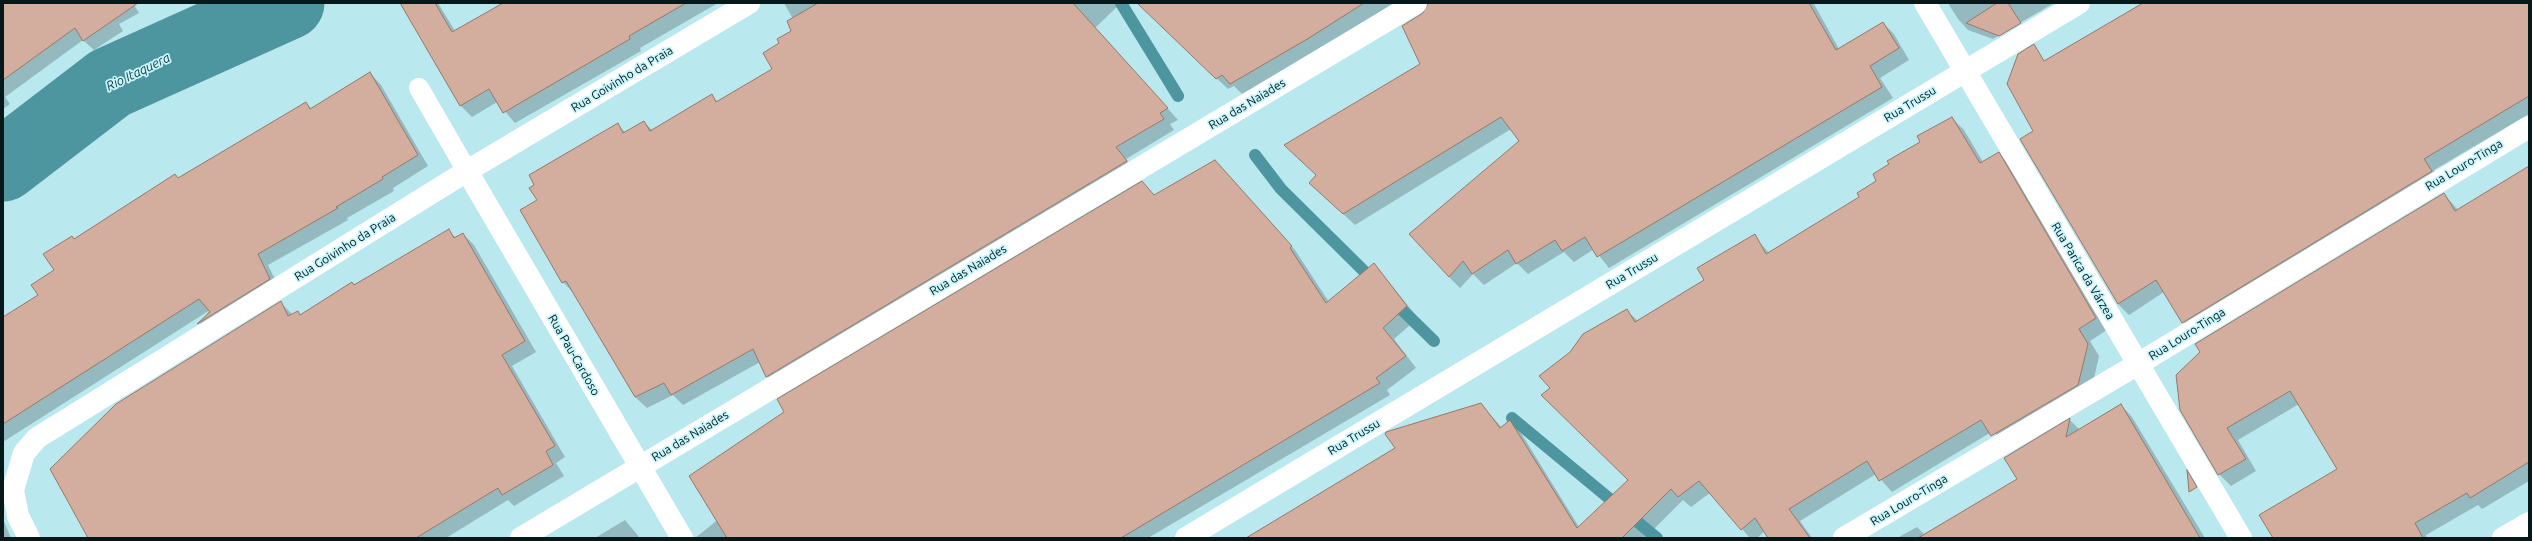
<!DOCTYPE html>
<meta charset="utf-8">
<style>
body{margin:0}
#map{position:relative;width:2532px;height:541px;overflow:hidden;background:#b9e8ef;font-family:Ubuntu,sans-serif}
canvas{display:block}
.frame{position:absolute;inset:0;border:4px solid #06181a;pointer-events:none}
</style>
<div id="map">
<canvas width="2532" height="541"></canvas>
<div class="frame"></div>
</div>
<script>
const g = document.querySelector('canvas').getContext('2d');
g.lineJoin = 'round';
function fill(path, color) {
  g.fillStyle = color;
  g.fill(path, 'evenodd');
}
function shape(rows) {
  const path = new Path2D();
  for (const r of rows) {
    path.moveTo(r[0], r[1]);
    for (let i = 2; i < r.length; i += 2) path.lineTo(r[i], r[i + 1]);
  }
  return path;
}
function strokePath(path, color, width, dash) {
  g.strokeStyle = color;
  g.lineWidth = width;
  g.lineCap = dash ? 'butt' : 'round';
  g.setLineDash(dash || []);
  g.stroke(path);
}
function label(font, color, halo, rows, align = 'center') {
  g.font = font + ' Ubuntu,sans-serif';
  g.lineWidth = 3.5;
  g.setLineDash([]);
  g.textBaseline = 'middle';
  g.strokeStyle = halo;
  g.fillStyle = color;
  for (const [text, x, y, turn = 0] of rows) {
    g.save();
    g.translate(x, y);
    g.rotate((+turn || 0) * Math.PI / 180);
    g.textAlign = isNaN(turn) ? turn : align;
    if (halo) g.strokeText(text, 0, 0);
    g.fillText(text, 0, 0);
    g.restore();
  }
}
fill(shape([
 [3,3,133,3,139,13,119,24,123,31,94,50,83,40,5,97,10,104,3,109],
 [401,3,438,3,455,31,506,3,718,3,640,48,641,51,515,123,497,102,472,117,461,106],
 [784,3,1121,3,1095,28,1178,120,1170,124,1174,130,1126,159,1137,173,778,387,767,376,760,362,683,405,673,395,647,408,635,397,575,294,563,282,539,201,618,125,626,133,644,122,652,130,712,96,718,102,773,69,781,43,793,31,793,19],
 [1138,3,1421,3,1403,14,1392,4,1321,49,1242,94,1234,86,1228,89],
 [1423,3,1815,3,1814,4,1839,49,1883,23,1894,34,1909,60,1880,78,1893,98,1609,268,1594,249,1574,262,1564,252,1528,274,1517,263,1484,285,1473,274,1460,288,1449,277,1520,141,1511,129,1355,225,1322,194,1422,65,1429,3],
 [1948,3,2054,3,1993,39,1968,30,1958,19],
 [2146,3,2529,3,2529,114,2434,170,2442,183,2194,333,2183,322,2164,292,2129,315,2118,304,2021,139,2035,131,2007,82],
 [370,73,381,85,428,166,393,188,394,191,347,218,348,220,268,265,280,290,209,335,199,324,210,310,3,442,3,318,39,296,74,240,306,103,312,109],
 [1952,118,1964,130,1983,162,1998,153,2010,165,2107,330,2090,341,2099,356,2090,396,1997,435,1993,431,1892,492,1876,474,1800,521,1812,538,1770,538,1765,531,1757,538,1750,538,1710,493,1691,507,1683,500,1645,538,1248,538,1481,404,1502,428,1510,422,1521,433,1579,527,1629,480,1551,388,1626,310,1638,321,1705,280,1754,236,1769,253,1861,198,1922,142],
 [2529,168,2529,481,2482,509,2478,505,2426,535,2427,538,2274,538,2338,469,2299,404,2238,440,2256,471,2231,486,2219,474,2181,410,2444,194,2458,210],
 [1226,173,1295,250,1329,302,1374,264,1418,318,1394,339,1416,368,1387,390,1390,395,1148,538,695,538,1142,182,1155,196],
 [449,231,456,238,463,234,474,245,536,352,512,366,565,457,556,463,564,476,514,506,508,500,446,538,89,538,281,303,293,315,297,312,300,315],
 [2121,405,2132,417,2205,538,1897,538,1917,527,1925,535,2018,479,2005,458,2070,420,2080,430],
 [3,519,11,538,3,538],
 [625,520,640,538,595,538]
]), '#0003');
strokePath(shape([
 [1121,3,1178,96],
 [1255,155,1281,189,1375,282],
 [1392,300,1434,341],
 [1512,418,1657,538]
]), '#4d959f', 12);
strokePath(shape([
 [3,165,110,83,288,3]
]), '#4d959f', 73);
const building = shape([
 [3,3,138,3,83,41,75,28,3,80,3,3],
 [400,3,435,3,452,32,503,3,686,3,629,36,630,39,503,113,489,89,460,106,400,3],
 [818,3,1073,3,1168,108,1160,113,1164,119,1116,147,1127,161,766,377,753,349,671,395,664,383,635,397,566,281,562,283,520,210,537,200,529,188,534,185,529,175,618,123,623,133,644,121,650,131,712,94,716,102,772,69,763,53,779,43,777,39,791,31,787,21,818,3],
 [1137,3,1364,3,1309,38,1230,84,1222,75,1216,79,1137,3],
 [1428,3,1809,3,1836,50,1883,22,1899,48,1870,66,1882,87,1597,257,1585,237,1562,251,1555,240,1516,264,1508,250,1472,274,1463,261,1449,277,1409,234,1519,141,1501,117,1343,214,1309,183,1316,175,1284,145,1420,64,1402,26,1423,13,1428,3],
 [1997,3,2008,3,2021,23,1999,36,1966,23,1997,3],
 [2143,3,2529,3,2529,96,2424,159,2432,171,2182,323,2156,280,2118,304,2020,139,2033,131,2007,84,2018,54,2034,44,2044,61,2143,3],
 [370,72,418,155,382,177,383,179,336,207,338,208,258,254,270,279,197,324,210,312,199,299,3,424,3,317,38,295,31,285,54,270,43,254,72,236,74,239,175,174,178,178,306,102,310,109,370,72],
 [1952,117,1980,163,1999,152,2096,318,2079,329,2088,344,2078,385,1991,436,1981,420,1879,481,1867,461,1789,509,1810,538,1768,538,1755,518,1741,530,1699,481,1678,497,1671,489,1622,538,1246,538,1395,448,1385,434,1386,432,1481,403,1500,428,1510,420,1577,528,1628,480,1541,395,1550,388,1539,376,1570,352,1583,334,1627,309,1635,322,1704,280,1697,268,1755,234,1766,254,1859,197,1857,193,1876,181,1873,174,1889,164,1887,161,1920,142,1917,136,1952,117],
 [1215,160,1292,246,1290,248,1326,303,1374,263,1407,306,1383,328,1406,356,1376,378,1380,383,1121,538,727,538,689,476,784,412,777,399,1142,181,1154,195,1215,160],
 [2529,166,2529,462,2470,498,2467,493,2415,523,2423,538,2273,538,2259,515,2337,469,2290,391,2227,428,2246,459,2218,475,2180,410,2176,375,2200,352,2195,344,2444,193,2455,211,2529,166],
 [449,229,454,238,463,233,525,341,502,355,555,446,546,451,553,465,502,495,498,488,416,538,88,538,50,469,116,404,281,301,288,316,298,311,300,315,352,282,354,285,449,229],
 [2121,404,2200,538,1918,538,2017,479,2004,458,2070,418,2066,437,2121,404],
 [2187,470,2197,487,2189,492,2187,470]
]);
fill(building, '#d3ae9f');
strokePath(building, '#997668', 1);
strokePath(shape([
 [419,88,467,171]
]), '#fff', 20);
strokePath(shape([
 [1925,3,2241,538],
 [467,171,682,538],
 [29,538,18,516,13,490,24,453,37,438,467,171,749,3],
 [521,538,1416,3],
 [1186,538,2079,3],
 [1844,538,2138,364,2529,127],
 [2503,538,2529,523]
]), '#fff', 22);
label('12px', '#06181a', '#c6f6fc', [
 ["Rua Goivinho da Praia",622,79,-31],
 ["Rua das Naiades",1247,104,-31],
 ["Rua Trussu",1910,104,-31],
 ["Rua Louro-Tinga",2464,165,-31],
 ["Rua Goivinho da Praia",345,247,-32],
 ["Rua das Naiades",968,270,-31],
 ["Rua Trussu",1632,271,-31],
 ["Rua Parica da Várzea",2083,271,59],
 ["Rua Louro-Tinga",2187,334,-32],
 ["Rua Pau-Cardoso",574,355,60],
 ["Rua das Naiades",690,436,-31],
 ["Rua Trussu",1354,437,-31],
 ["Rua Louro-Tinga",1909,500,-31]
]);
label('italic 13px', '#163a3f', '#c6f6fc', [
 ["Rio Itaquera",138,72,-26]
]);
</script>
